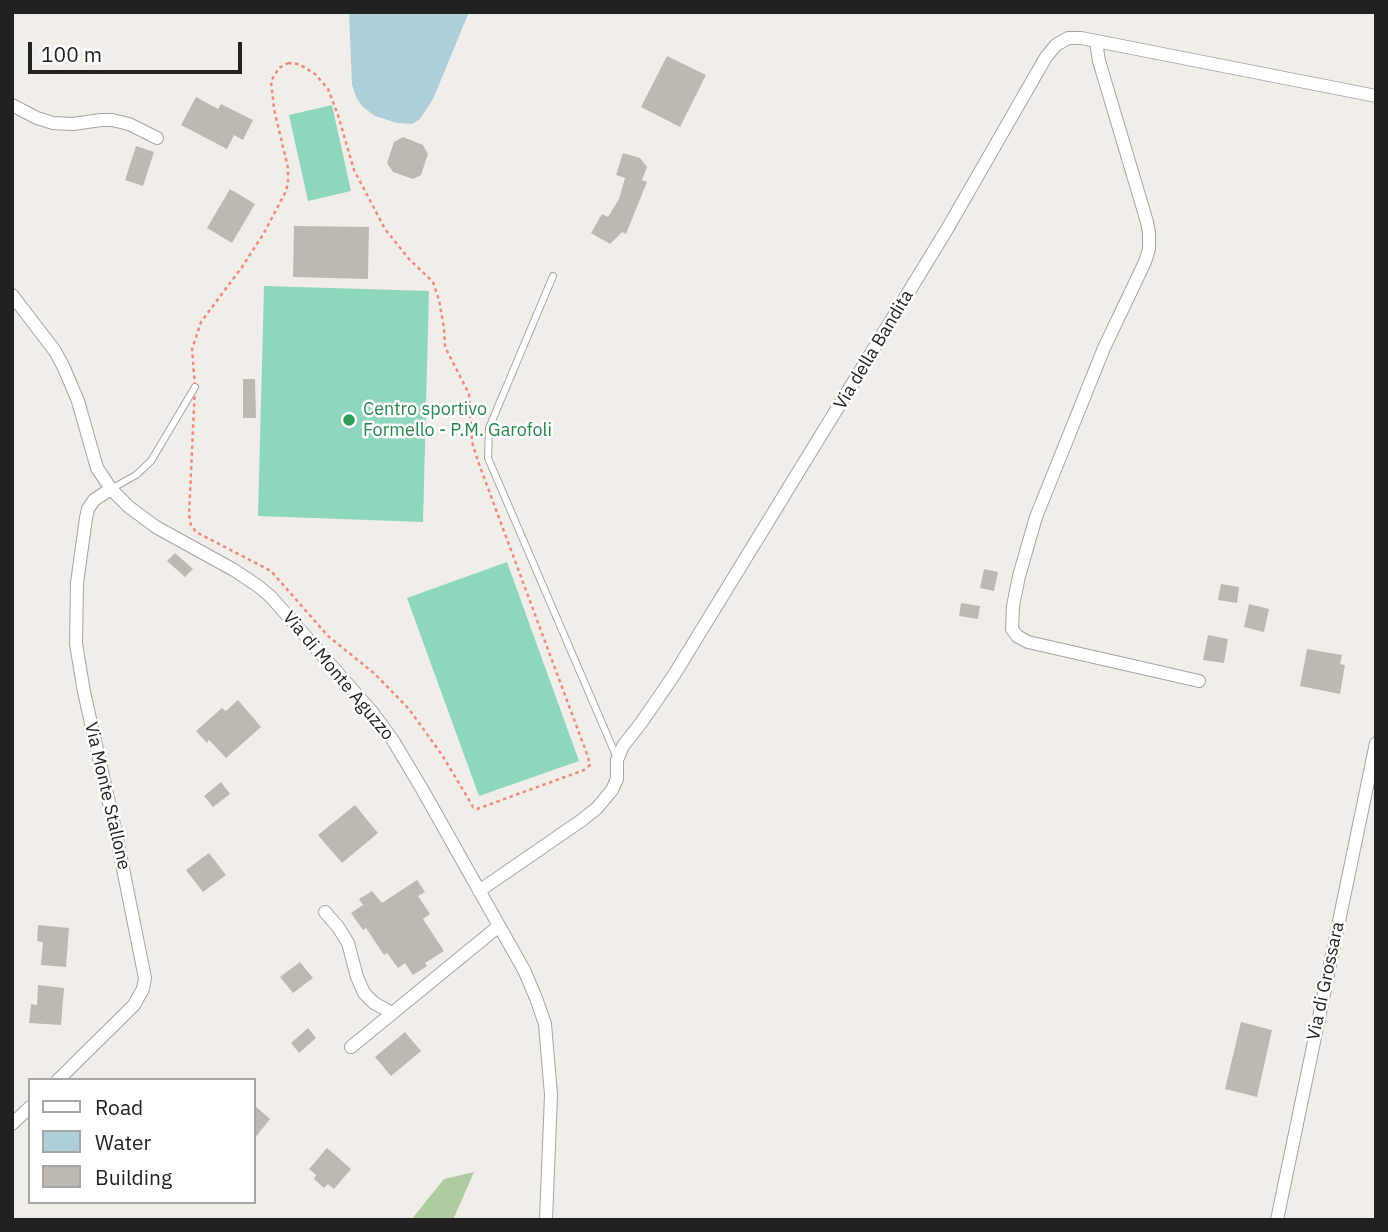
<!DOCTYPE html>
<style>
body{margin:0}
#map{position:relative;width:1388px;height:1232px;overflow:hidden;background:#f1eee9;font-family:"IBM Plex Sans",sans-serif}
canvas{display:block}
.frame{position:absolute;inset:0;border:14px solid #212121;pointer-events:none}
.legend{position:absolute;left:28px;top:1078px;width:228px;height:126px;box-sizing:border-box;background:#fff;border:2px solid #a6a6a6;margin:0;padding:9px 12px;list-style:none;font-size:21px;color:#212121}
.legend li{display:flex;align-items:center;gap:14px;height:35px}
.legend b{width:35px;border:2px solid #a6a6a6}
.scale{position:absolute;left:28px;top:42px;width:214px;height:32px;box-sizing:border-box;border:4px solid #212121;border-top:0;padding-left:9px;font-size:21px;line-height:24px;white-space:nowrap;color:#212121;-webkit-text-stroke:5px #fff;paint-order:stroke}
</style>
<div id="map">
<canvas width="1388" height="1232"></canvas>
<div class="frame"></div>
<ul class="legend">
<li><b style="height:9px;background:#fff"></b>Road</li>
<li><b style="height:19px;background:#aecfda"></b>Water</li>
<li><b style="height:19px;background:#beb8b2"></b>Building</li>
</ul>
<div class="scale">100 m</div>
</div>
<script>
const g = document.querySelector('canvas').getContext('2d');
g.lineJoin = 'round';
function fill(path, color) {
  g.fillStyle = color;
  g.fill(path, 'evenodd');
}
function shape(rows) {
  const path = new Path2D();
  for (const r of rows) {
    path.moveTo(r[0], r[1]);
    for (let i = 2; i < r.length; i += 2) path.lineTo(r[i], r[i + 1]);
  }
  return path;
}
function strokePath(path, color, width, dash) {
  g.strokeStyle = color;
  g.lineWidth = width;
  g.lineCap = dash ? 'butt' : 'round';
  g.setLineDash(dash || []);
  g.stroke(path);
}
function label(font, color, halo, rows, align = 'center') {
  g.font = font + ' "IBM Plex Sans",sans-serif';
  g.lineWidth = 5;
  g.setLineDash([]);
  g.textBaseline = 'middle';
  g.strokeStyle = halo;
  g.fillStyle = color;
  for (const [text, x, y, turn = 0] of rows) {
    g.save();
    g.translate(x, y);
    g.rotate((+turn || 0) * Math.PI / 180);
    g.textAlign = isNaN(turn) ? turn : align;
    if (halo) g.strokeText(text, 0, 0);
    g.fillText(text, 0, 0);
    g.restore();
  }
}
fill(shape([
 [474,1172,453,1220,411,1220,444,1179]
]), '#aecca2');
fill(shape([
 [332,105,351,191,308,201,289,115],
 [264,286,429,291,423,522,258,516],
 [507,562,579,761,479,796,407,598]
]), '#8fd7bc');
fill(shape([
 [349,12,469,12,433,99,420,119,412,124,397,123,375,116,363,107,357,99,352,85]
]), '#aecfda');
fill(shape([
 [667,56,706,75,680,127,641,107],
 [196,97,218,109,221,104,253,120,243,140,234,135,227,149,181,125],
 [403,137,423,145,428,154,421,175,413,179,393,172,387,163,394,142],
 [136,146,154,152,143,186,125,180],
 [623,153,640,158,647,167,642,180,647,182,626,234,622,232,610,244,591,233,602,214,608,217,619,199,625,178,616,175],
 [230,189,255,204,232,243,207,228],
 [294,226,369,227,368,279,293,277],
 [243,379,255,379,256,418,243,418],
 [175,553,193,569,185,577,167,561],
 [984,569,998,572,994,591,980,588],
 [1221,584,1239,587,1237,603,1218,600],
 [961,603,980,606,978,619,959,616],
 [1249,604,1269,609,1264,632,1244,627],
 [1208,635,1228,639,1224,663,1203,660],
 [1307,649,1342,655,1340,664,1345,665,1340,694,1300,686],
 [238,700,261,727,226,758,209,740,207,743,196,731,222,708,226,711],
 [221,782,230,794,213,807,204,796],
 [355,805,378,833,342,863,318,835],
 [209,853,226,875,203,892,186,870],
 [417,880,425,892,418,896,430,914,423,919,444,951,425,963,427,966,413,975,405,963,398,968,387,953,384,955,366,928,363,930,351,913,363,905,359,899,372,891,382,903],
 [38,925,69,928,66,967,41,965,43,942,37,941],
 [300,962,313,978,293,993,280,977],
 [38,985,64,988,61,1025,29,1023,31,1004,37,1005],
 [1241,1022,1272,1030,1257,1097,1225,1089],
 [308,1028,316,1038,299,1053,291,1043],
 [405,1032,421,1051,391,1076,375,1057],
 [254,1105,270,1119,254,1139],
 [327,1148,351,1169,334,1189,328,1184,324,1188,314,1179,316,1175,309,1169]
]), '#beb8b2');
const service = shape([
 [553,276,489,428,488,458,617,758],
 [111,489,136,475,151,461,195,387]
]);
const minor = shape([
 [1096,42,1099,61,1147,222,1149,233,1149,249,1145,262,1104,348,1036,517,1019,576,1013,606,1012,629,1017,636,1028,642,1199,681],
 [12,105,37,118,53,123,73,124,101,120,112,120,129,124,157,138],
 [12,295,55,351,64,368,78,401,97,468,111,489,129,507,156,527,234,570,258,586,271,597,373,713,394,742,422,789,524,970,536,998,545,1024,551,1095,546,1220],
 [479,891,582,820,597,808,612,790,617,779,617,760,623,746,641,723,674,675,946,231,1046,57,1056,45,1068,38,1081,38,1376,96],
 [325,912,338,927,348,943,357,977,364,993,374,1003,392,1013],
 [351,1047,499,926],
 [58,1080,134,1005,143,989,145,978,115,829,84,692,76,644,77,583,86,518,88,509,94,500,111,489],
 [12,1124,30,1107],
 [1277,1220,1376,743]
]);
strokePath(service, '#a5a5a5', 8);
strokePath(minor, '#a5a5a5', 14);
strokePath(shape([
 [288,63,299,64,315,74,328,89,338,115,354,170,385,229,409,259,433,282,439,300,444,328,445,347,469,394,472,442,479,464,588,757,590,765,584,770,477,809,473,807,469,800,442,755,409,709,375,674,328,636,271,571,196,532,191,525,189,515,195,387,192,349,201,322,242,267,264,233,285,193,288,184,288,168,274,109,271,81,279,68,288,63]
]), '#ed8b7e', 2.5, [3.5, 3.5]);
strokePath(service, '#fff', 6);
strokePath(minor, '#fff', 12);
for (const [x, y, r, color] of [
 [349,420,7,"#2e9e5b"]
]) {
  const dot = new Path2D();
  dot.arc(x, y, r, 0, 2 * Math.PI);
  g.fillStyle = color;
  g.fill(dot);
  strokePath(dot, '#fff', 2.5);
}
label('18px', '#212121', '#fff', [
 ["Via della Bandita",874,350,-59],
 ["Via di Monte Aguzzo",338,676,50],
 ["Via Monte Stallone",107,796,77],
 ["Via di Grossara",1326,981,-78]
]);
label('18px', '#27864d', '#fff', [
 ["Centro sportivo",363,410],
 ["Formello - P.M. Garofoli",363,431]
], 'left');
</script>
